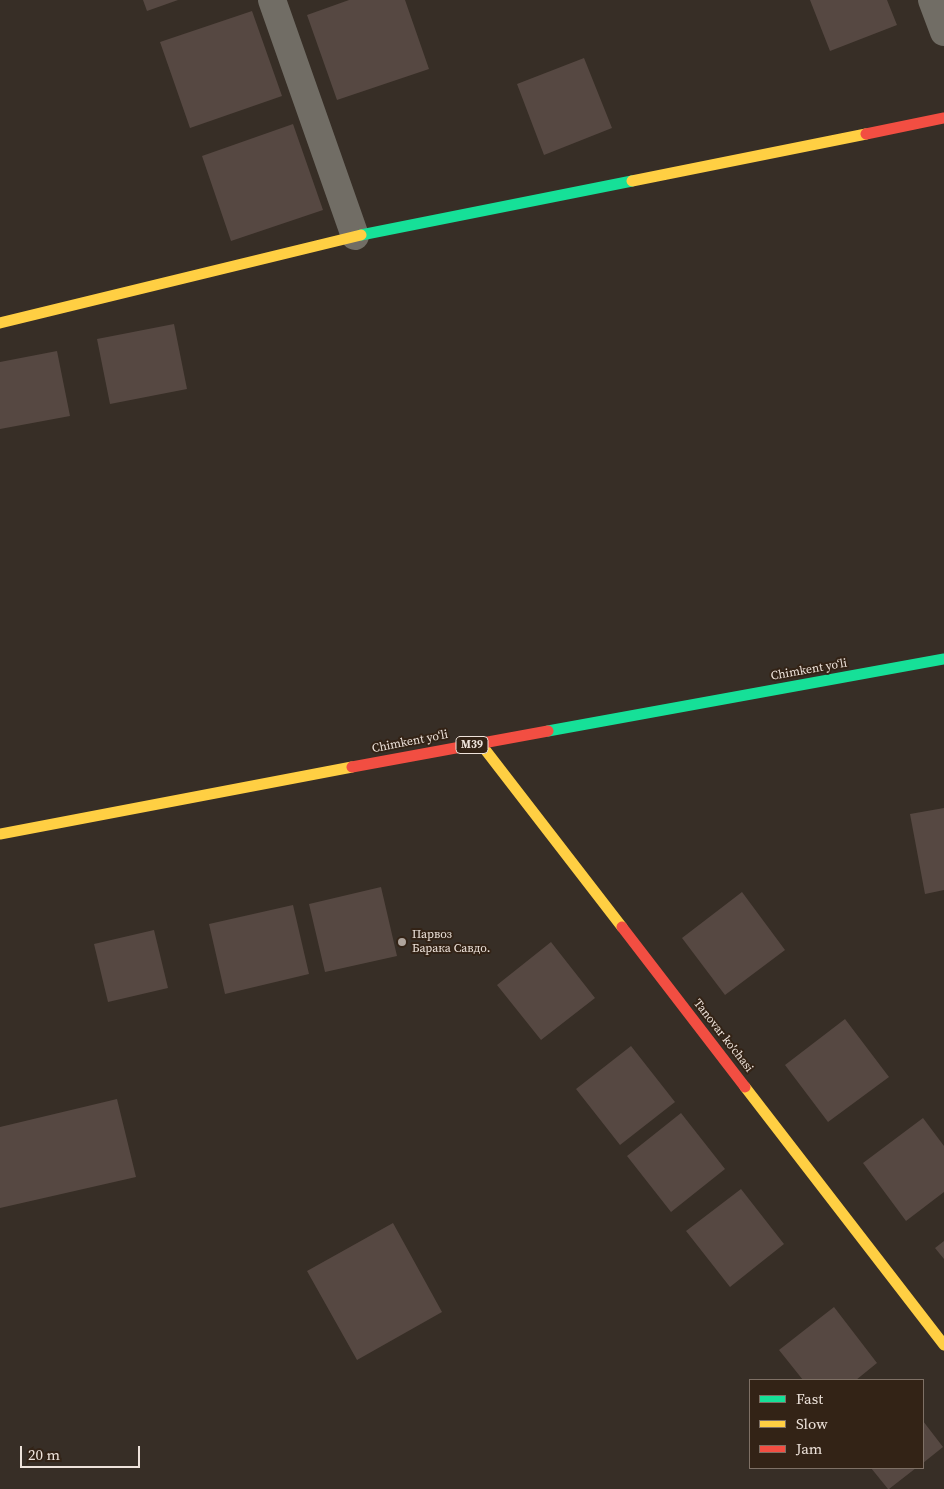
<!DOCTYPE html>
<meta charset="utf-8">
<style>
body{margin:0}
#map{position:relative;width:944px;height:1489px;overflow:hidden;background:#372e26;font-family:"Source Serif 4",serif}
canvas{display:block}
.legend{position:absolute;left:749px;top:1379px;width:175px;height:90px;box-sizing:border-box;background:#332316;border:1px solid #7e7065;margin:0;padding:6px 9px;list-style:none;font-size:15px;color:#eee3db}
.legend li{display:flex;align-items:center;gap:10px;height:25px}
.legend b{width:25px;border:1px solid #7e7065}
.scale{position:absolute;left:20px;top:1446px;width:120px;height:22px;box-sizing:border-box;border:2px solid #eee3db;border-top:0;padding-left:6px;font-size:15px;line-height:18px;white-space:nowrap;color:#eee3db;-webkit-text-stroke:4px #332316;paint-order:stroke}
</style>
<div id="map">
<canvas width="944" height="1489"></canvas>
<ul class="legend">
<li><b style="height:6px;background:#16e098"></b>Fast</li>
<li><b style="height:6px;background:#ffcf43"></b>Slow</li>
<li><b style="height:6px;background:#f24e42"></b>Jam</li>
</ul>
<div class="scale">20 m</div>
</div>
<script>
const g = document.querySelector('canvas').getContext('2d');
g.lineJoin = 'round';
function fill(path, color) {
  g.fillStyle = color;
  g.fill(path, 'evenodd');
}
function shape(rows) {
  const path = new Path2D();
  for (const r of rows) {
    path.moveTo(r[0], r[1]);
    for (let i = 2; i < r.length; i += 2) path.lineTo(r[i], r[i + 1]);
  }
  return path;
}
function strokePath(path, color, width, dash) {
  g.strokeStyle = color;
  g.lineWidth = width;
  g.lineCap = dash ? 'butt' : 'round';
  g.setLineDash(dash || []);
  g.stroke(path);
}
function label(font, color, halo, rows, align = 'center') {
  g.font = font + ' "Source Serif 4",serif';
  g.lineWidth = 4;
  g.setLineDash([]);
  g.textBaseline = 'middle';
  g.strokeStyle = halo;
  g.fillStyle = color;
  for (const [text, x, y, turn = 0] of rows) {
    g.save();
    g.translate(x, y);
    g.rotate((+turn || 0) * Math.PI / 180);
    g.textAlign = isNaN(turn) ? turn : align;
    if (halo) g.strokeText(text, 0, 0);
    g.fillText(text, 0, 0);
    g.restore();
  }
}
fill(shape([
 [143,0,178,0,147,11],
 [349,0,405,0,429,69,337,100,307,15],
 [810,0,887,0,897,25,830,51],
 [252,11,282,96,190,128,160,42],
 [584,58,612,128,544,155,517,84],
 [293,124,323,210,231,241,202,156],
 [174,324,187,389,110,404,97,339],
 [57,351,70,416,0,429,0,362],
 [944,808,944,890,925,894,910,814],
 [381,887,397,956,325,972,309,904],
 [742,892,785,950,725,995,682,938],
 [293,905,309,974,225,994,209,924],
 [154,930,168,988,108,1002,94,944],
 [551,942,595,998,541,1040,497,985],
 [845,1019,889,1077,828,1122,785,1065],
 [631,1046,675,1102,620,1145,576,1089],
 [117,1099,136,1177,0,1208,0,1127],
 [681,1113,725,1169,671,1212,627,1156],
 [923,1118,944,1146,944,1192,906,1221,863,1163],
 [741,1189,784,1244,730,1287,686,1231],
 [393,1223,442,1312,357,1360,307,1271],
 [944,1241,944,1259,935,1248],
 [834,1307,877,1363,856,1380,803,1380,779,1350],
 [923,1421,943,1447,923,1463],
 [871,1468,916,1468,889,1489,888,1489]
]), '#564842');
strokePath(shape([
 [272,0,355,236],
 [932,0,944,32]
]), '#716d65', 28);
strokePath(shape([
 [361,235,632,181],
 [548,731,944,659]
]), '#16e098', 11);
strokePath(shape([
 [632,181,866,134],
 [0,323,361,235],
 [480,743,622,927],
 [0,834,352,767],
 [745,1087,944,1345]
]), '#ffcf43', 11);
strokePath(shape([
 [866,134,944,118],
 [352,767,548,731],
 [622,927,745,1087]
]), '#f24e42', 11);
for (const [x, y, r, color] of [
 [402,942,5,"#aea49c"]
]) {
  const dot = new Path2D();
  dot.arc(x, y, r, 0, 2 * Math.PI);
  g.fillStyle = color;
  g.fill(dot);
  strokePath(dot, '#332316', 2);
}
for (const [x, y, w] of [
 [472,745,32]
]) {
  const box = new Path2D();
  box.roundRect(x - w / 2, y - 8.5, w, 17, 4);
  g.fillStyle = '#332316';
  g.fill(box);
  strokePath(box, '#eee3db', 1);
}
label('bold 11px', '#eee3db', null, [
 ["M39",472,745]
]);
label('12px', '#eee3db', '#332316', [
 ["Chimkent yo‘li",809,670,-10],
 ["Chimkent yo‘li",410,742,-11],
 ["Tanovar ko'chasi",723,1036,52]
]);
label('12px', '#eee3db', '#332316', [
 ["Парвоз",412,935],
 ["Барака Савдо.",412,949]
], 'left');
</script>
